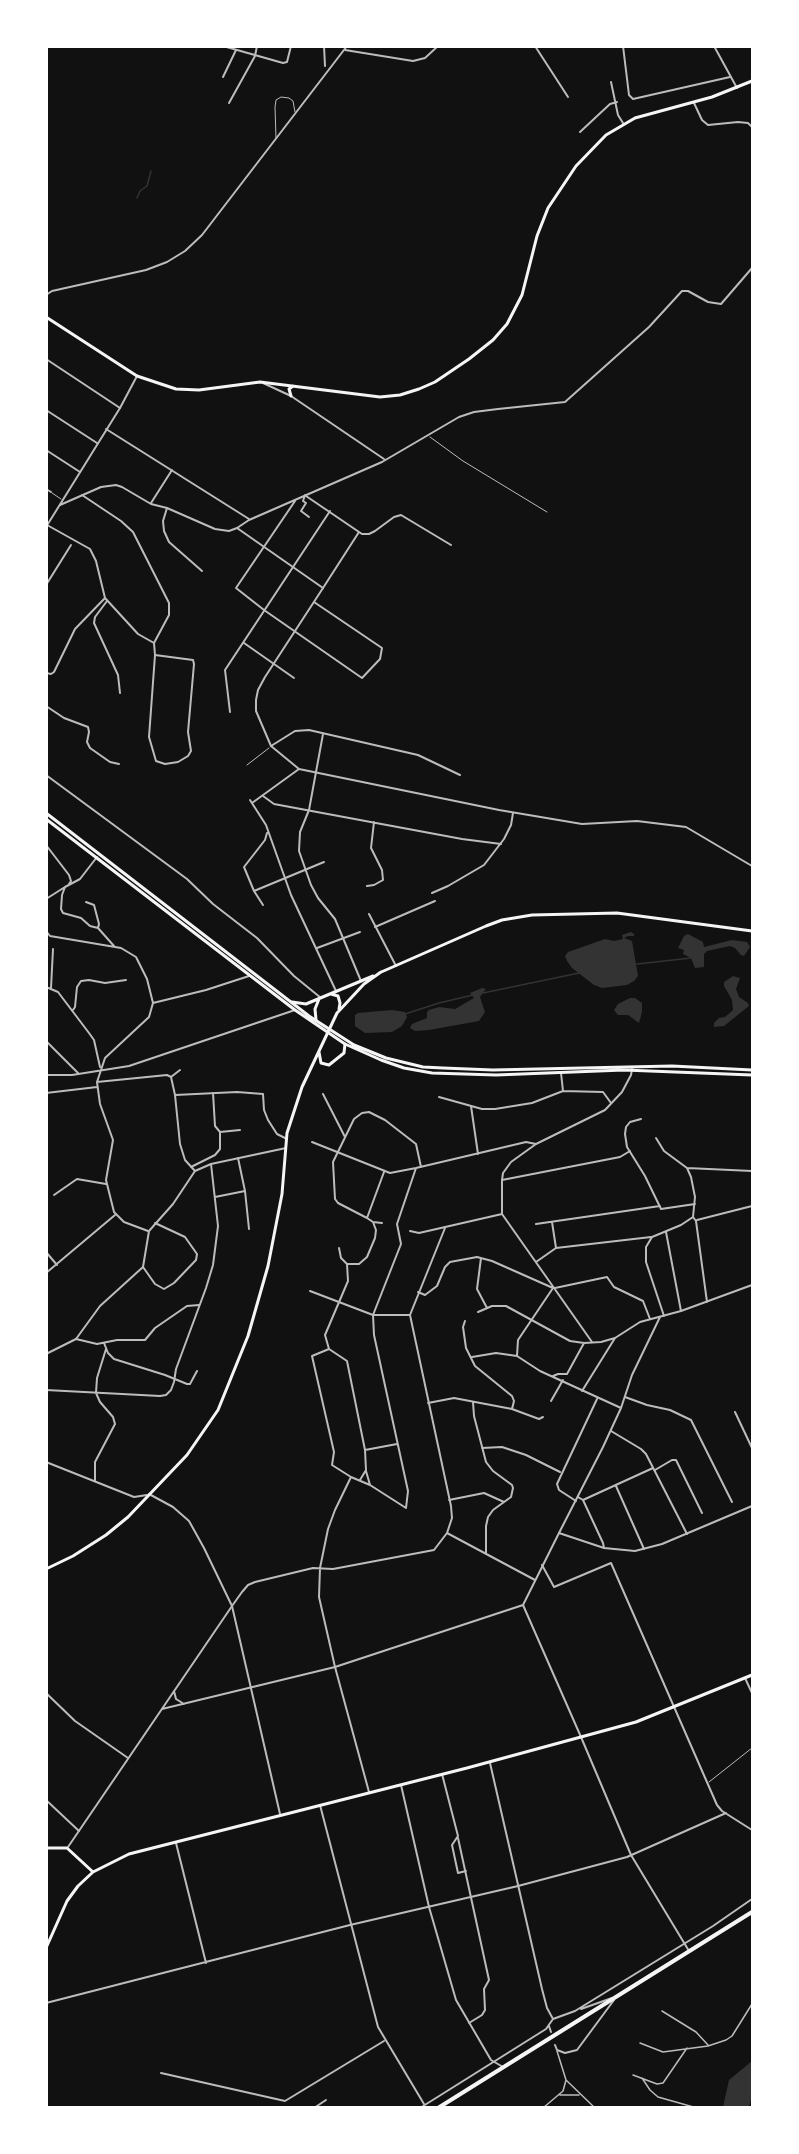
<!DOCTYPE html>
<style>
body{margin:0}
#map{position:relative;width:799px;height:2154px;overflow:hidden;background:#111;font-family:Overpass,sans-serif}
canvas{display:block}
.frame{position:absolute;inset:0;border:48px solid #fff;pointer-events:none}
</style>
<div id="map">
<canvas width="799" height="2154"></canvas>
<div class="frame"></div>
</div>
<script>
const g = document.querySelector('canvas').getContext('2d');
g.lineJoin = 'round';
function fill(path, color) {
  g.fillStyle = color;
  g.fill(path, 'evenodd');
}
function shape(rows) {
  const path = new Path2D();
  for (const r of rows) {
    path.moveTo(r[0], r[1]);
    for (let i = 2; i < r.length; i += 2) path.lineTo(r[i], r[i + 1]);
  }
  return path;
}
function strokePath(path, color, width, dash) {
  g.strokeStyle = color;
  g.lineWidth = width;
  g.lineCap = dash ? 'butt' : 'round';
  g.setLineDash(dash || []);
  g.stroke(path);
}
fill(shape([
 [631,932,634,934,634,936,628,936,624,938,632,941,638,976,634,981,627,985,602,988,594,985,572,968,567,961,565,956,568,952,605,939,614,941,623,939,622,935],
 [688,934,703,942,704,947,732,940,747,942,750,947,744,956,741,955,735,948,730,946,707,951,704,954,704,967,695,968,691,958,683,954,684,950,678,948,684,936],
 [733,976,740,978,736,989,739,997,748,1003,749,1006,724,1026,714,1027,714,1023,719,1018,725,1017,733,1010,732,1000,724,986,724,982],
 [482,988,486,989,480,997,485,1012,479,1021,429,1030,415,1031,410,1028,412,1024,427,1018,427,1012,429,1010,439,1007,455,1009,474,998,470,993],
 [630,998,635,998,642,1003,642,1012,639,1023,628,1015,618,1015,614,1010,618,1004],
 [392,1010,405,1012,407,1017,402,1026,392,1032,365,1033,355,1026,355,1015,358,1013],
 [752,2061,752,2096,749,2107,723,2107,729,2080]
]), '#333');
strokePath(shape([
 [137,198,140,191,147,186,151,171],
 [637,964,691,958],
 [483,993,579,973],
 [405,1014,439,1003,473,995]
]), '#333', 1.5);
strokePath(shape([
 [276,138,275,107,276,100,281,97,289,98,293,101,295,112],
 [430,437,463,461,547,512],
 [52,493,61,499],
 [247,765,269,748],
 [709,1782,752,1748]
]), '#bcbcbc', 1);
strokePath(shape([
 [662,2011,696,2032,708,2045],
 [640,2043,663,2052,708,2046,726,2040,732,2036,752,2004],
 [557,2051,566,2080,595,2108],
 [633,2075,657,2084,663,2083,687,2048],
 [642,2078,650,2090,658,2097,697,2108],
 [560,2095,579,2095],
 [543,2108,563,2091,566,2080]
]), '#bcbcbc', 1.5);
strokePath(shape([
 [223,46,283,63,287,62,291,46],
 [324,46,325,66],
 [535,46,568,97],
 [623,46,629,95,633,99,730,77],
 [714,46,737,88],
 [345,50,413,61,425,58,438,46],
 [223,77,236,50],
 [611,82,618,115,623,123],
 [229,103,255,56,257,46],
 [694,103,702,120,708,125,738,122,748,123,752,127],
 [580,132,610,104,617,102],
 [46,359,120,408],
 [263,383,291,396,384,459],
 [46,410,97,443],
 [106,429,249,519],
 [46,450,80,472],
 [46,489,51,492],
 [82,495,121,521,133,532,169,603,169,615,154,643,155,655,149,737,156,761,165,764,178,762,188,756,191,751,188,732,194,664,193,660,155,655],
 [305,495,303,501,306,503,301,511,309,517],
 [306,496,362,534,369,534,375,531,394,517,401,515,451,545],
 [295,501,236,588,264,610,362,678,380,659,382,648,314,602],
 [151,503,172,470],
 [167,508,163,521,164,531,169,542,202,571],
 [47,525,90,549,96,561,105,598,138,634,154,643],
 [237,528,249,520,382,462,459,417,474,412,498,409,565,402,649,327,682,291,688,291,708,302,721,304,752,268],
 [46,585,71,545],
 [323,588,359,532],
 [107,601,95,617,94,623,118,675,120,693],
 [244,643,294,678],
 [46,649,47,649],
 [46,673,51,674,54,672,75,629,105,598],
 [46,706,64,718,88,727,89,732,87,742,90,748,110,762,119,764],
 [230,712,225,670,330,511],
 [323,734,309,810,300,832,299,851,311,885,318,898,335,919,361,981],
 [271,746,295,731,309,730,418,755,460,775],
 [46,775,187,879,213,904,257,938,294,976,321,998],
 [263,796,274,804,462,839,501,844],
 [250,800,266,825,291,895,336,991],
 [252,803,299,769],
 [267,833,265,840,244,867,254,891,324,862],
 [46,845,69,875,71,881,69,884],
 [97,857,80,879,65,887,62,895,61,909,63,913,81,918,90,926,98,928,114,946],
 [367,886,374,885,383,880,382,870,371,848,374,822],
 [254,891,263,905],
 [432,893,448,886,484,865,504,839,511,825,513,813],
 [46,899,65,887],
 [86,902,94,905,99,924,98,928],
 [369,914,396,966],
 [375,927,435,901],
 [46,931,50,936,121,948,136,957,147,979,153,1003,149,1017,105,1058,97,1082,100,1104,113,1140,106,1180,114,1212,124,1222,148,1231],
 [317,948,360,932],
 [46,987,58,992,89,1033,94,1040,100,1067],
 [51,988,53,949],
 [153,1003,206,990,249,976],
 [73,1010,75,1007,77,987,81,981,89,980,105,983,126,980],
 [46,1041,78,1073],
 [561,1073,563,1091],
 [46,1075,72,1075,129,1066,295,1010],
 [171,1077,175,1095,180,1144,185,1160,195,1171],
 [171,1077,180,1070],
 [97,1082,167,1075,171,1077],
 [46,1093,97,1087],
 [323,1094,345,1137],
 [175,1095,237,1092,263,1094,264,1110,268,1120,277,1134,287,1139],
 [439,1097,482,1109,495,1109,532,1103,563,1091,603,1092,611,1103],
 [471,1106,478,1154],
 [641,1119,630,1122,626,1127,625,1134,627,1147,645,1176,661,1209,695,1204],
 [220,1132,240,1130],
 [656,1138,664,1151,687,1168,691,1177,695,1197,693,1217,681,1225,652,1237,646,1247,646,1262,664,1316],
 [312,1142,390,1173,416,1168,526,1142,536,1144],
 [238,1158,245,1191,249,1229],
 [191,1167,215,1155,220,1149,220,1132,215,1126,213,1093],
 [687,1168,752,1171],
 [502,1180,620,1157,630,1151],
 [54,1195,77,1179,106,1184],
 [215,1197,245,1191],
 [502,1214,502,1180,503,1173,511,1162,536,1144,605,1110,622,1092,631,1075,632,1069],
 [502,1214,592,1342],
 [693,1217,696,1221,707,1302],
 [367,1218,338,1203,335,1199,333,1162,354,1119,362,1113,369,1112,385,1120,416,1144,421,1167],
 [697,1220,752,1206],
 [373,1222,382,1223],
 [552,1222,556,1248],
 [536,1224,660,1206],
 [410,1231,419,1233,502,1214],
 [666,1232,681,1311],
 [339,1248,341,1258,347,1264,359,1264,367,1257,375,1238,376,1230,373,1222,367,1218,384,1172],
 [46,1252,57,1265],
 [481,1258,477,1289,487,1308],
 [536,1262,556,1248,651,1237],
 [347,1264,348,1281,325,1335,329,1349,347,1361,365,1450,366,1470,360,1480],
 [143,1267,155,1284,164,1289,174,1283,196,1260,197,1254,185,1237,155,1223],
 [46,1273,115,1215],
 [555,1288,607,1277,614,1287,643,1301,650,1319],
 [310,1291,373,1315,410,1315],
 [418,1292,425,1295,437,1286,445,1267,450,1262,477,1257,492,1261,553,1288,518,1340,517,1356],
 [478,1312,492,1306,506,1306,570,1341,584,1343,601,1342,615,1338,640,1322,681,1311,752,1285],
 [76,1339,97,1344,117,1340,145,1340,155,1328,187,1306,199,1305],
 [104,1343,108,1353,114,1359,165,1375,187,1384,190,1384,197,1371],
 [329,1349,312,1356,334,1452,332,1465,351,1477,370,1485,406,1508,408,1491,374,1335,373,1315,401,1244,397,1224,416,1168],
 [472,1357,496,1353,517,1356,540,1371,621,1408],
 [553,1376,558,1374,567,1374,584,1343],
 [46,1390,160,1396,166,1395,171,1390,174,1382,176,1369,206,1288,213,1265,218,1226,211,1164],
 [582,1391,615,1338],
 [625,1397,647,1405,670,1410,691,1420,732,1502],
 [551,1401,563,1380],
 [473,1402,474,1416,486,1462,493,1471,512,1485,513,1488,511,1497,493,1510,488,1517,486,1526,486,1554],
 [428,1403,454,1398,512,1409,514,1401,512,1396,475,1366,466,1348,463,1327,465,1321],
 [512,1409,539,1419,543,1417],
 [735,1412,752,1448],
 [611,1431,641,1449,646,1454,687,1534],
 [482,1448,502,1447,526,1455,560,1472],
 [365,1450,397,1444],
 [46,1462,134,1497,147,1495],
 [655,1470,672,1460,676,1460,702,1513],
 [366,1471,370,1485],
 [95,1481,95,1462,115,1424,113,1417,100,1402,96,1393,97,1378,106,1349],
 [616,1486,644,1549],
 [578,1497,583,1500,603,1543,604,1548],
 [449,1500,484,1493,504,1502],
 [583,1500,653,1468],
 [576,1501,559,1490,557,1484,597,1399],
 [447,1533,535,1580],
 [559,1533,603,1447,621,1408,632,1375,660,1317],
 [542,1565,554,1587,611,1563,717,1805,722,1811,752,1830],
 [335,1667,319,1597,320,1568,328,1529,335,1510,351,1477],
 [745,1678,752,1693],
 [46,1693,75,1721,128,1758],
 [581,1737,631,1855,689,1951],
 [490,1763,542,1989,547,2008,553,2019],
 [442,1774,458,1836,452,1845,458,1873,466,1871],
 [401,1785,429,1907,456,2000,491,2060,503,2067],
 [46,1800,79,1831],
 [320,1805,378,2027,424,2104],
 [280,1814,232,1606,242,1592,248,1585,255,1582,313,1568,333,1569,434,1550,447,1533,452,1518,451,1506,410,1315,445,1228],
 [458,1838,489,1980,484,1989,485,2010,482,2015,469,2023],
 [176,1843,206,1963],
 [46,2003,350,1925,518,1886,627,1857,726,1813],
 [581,2009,612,1998],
 [549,2026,551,2032],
 [555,2045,557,2050,565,2053,577,2050,614,2000],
 [161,2073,285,2101,384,2041],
 [314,2108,326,2100],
 [420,2108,546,2029,553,2019,575,2011,713,1926,752,1899]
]), '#bcbcbc', 2);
strokePath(shape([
 [46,295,52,291,146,270,167,262,185,251,202,235,347,46],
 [60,505,101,487,116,485,122,487,151,504,167,508,215,529,229,531,237,528,323,588,265,677,258,690,256,700,256,711,271,746,299,769,499,810,582,824,637,821,686,827,752,866],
 [46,527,120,408,137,376],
 [46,1354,76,1339,100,1306,143,1267,149,1231,173,1204,195,1171,211,1164,286,1148],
 [523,1605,581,1737],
 [335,1667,369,1792],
 [174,1691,176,1699,184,1704],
 [162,1709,335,1667,523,1605,559,1533,604,1548,635,1551,662,1544,752,1506],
 [68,1847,232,1606,204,1548,189,1521,173,1507,149,1494]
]), '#bcbcbc', 2);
strokePath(shape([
 [46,317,137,376,176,389,199,390,260,382,380,397,400,395,419,389,435,382,469,359,493,340,507,324,522,295,537,236,548,208,576,166,606,135,635,118,712,97,752,81],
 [291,396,289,389,293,386],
 [379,973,486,926,502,920,532,915,617,913,752,931],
 [331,994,338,996,340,1003,339,1009],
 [292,1002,306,1004,373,976],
 [316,1020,315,1009,319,999],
 [319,1052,321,1063,329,1065,344,1053,345,1044],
 [46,1569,73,1556,106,1535,128,1517,187,1455,218,1410,248,1336,268,1266,282,1194,287,1133,302,1087,337,1013,364,984,381,972],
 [46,1848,67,1848,93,1872],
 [46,1948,67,1901,78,1886,93,1872,129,1854,467,1768,636,1722,752,1675]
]), '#f5f5f5', 3);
strokePath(shape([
 [46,813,309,1016,354,1045,386,1058,423,1067,443,1068,493,1070,672,1066,752,1070],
 [46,819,295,1010,345,1044,381,1060,404,1068,432,1073,496,1075,624,1070,752,1075]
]), '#f5f5f5', 3);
strokePath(shape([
 [438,2108,752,1912]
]), '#f5f5f5', 4);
</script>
